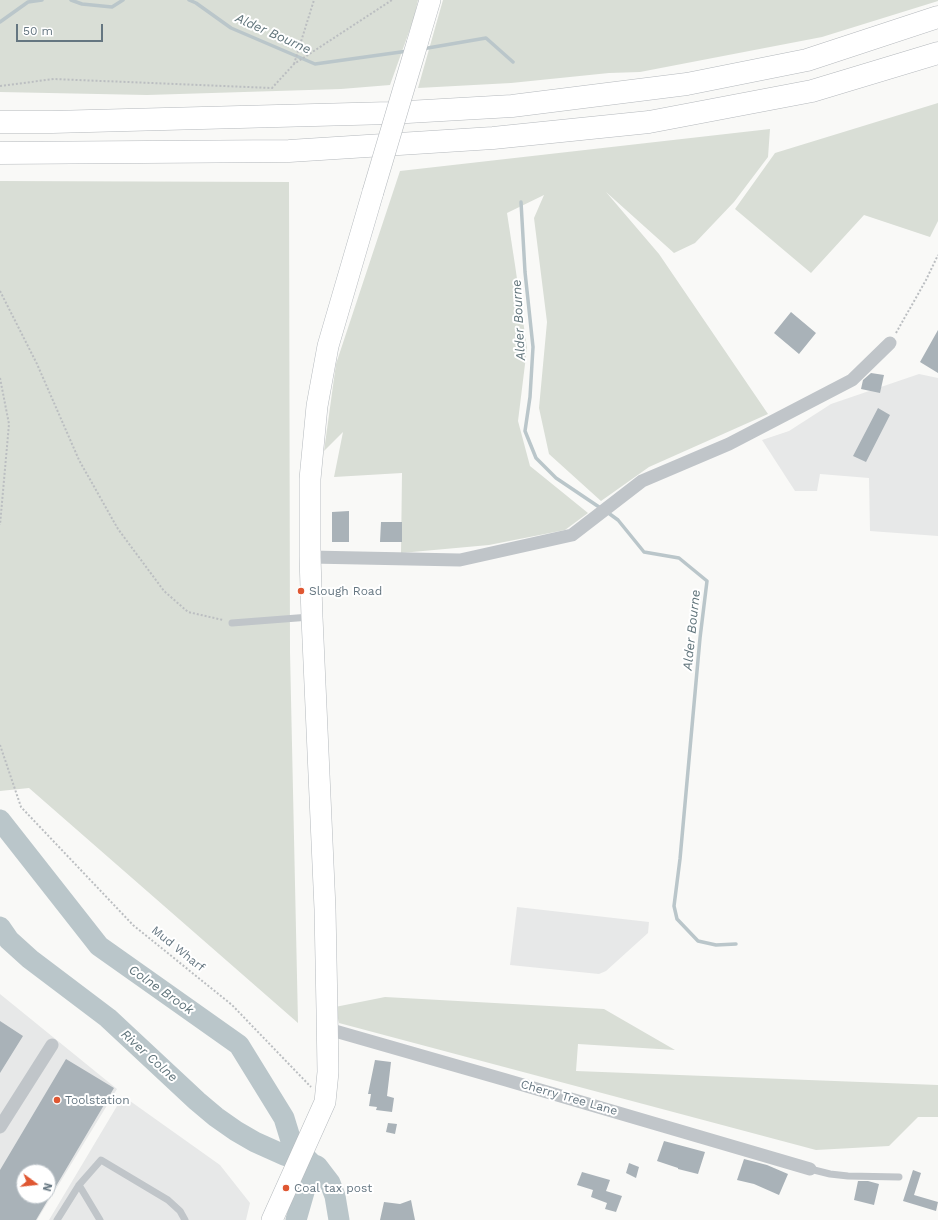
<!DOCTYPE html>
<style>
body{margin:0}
#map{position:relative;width:938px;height:1220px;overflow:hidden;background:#f9f9f7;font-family:"Work Sans",sans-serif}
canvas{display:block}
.north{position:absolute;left:16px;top:1164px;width:40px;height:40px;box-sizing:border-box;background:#fff;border:1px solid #c1c8cd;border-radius:50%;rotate:105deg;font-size:11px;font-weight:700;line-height:16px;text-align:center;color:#657681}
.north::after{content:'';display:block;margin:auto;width:14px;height:18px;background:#df5732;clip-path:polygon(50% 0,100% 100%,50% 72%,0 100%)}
.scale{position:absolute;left:16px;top:24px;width:87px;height:18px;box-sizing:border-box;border:2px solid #657681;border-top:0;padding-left:5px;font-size:12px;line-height:14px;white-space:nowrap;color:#657681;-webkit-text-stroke:3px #fff;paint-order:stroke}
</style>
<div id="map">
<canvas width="938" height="1220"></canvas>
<div class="north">N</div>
<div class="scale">50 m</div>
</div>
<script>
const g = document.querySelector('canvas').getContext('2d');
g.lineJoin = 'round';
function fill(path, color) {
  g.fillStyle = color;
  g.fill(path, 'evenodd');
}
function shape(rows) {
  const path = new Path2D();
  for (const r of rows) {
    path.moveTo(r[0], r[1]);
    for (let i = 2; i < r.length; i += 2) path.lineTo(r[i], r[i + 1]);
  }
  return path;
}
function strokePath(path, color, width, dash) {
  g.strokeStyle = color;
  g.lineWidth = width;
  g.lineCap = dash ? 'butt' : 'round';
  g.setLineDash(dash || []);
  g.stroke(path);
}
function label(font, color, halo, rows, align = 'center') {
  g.font = font + ' "Work Sans",sans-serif';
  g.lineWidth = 4;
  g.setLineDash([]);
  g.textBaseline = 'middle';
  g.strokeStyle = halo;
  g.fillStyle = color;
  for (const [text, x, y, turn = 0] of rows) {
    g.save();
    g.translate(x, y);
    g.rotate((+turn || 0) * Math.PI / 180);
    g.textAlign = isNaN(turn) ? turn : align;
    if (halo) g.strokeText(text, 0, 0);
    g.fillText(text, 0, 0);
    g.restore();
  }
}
fill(shape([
 [919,374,938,378,938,536,870,531,869,478,820,474,817,491,795,491,762,440,789,431,831,404],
 [517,907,649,922,648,933,606,971,599,974,510,965],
 [0,994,117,1089,37,1220,0,1220],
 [24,1172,48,1172,48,1196,24,1196],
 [123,1096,220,1165,250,1203,246,1220,49,1220]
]), '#e7e8e8');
fill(shape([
 [0,0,418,0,414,18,390,85,341,89,147,95,0,92],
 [443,0,938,0,938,1,822,37,640,72,609,73,511,83,418,88],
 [938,103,938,221,930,237,864,215,811,273,735,209,775,153],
 [770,129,768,157,734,202,695,243,674,253,606,192,659,254,768,414,649,467,601,501,549,454,539,408,547,322,534,218,544,195,507,213,515,265,527,348,518,421,530,466,588,513,565,530,489,545,401,553,402,473,334,477,343,432,324,451,336,364,400,171],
 [0,181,289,182,290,652,298,1023,29,788,0,791],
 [385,997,604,1009,675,1050,578,1044,576,1071,938,1085,938,1117,918,1117,889,1146,816,1150,339,1023,335,1007]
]), '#d9ded6');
strokePath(shape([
 [71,0,82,4,112,7,123,0],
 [189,0,196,3,231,28,315,64,408,51],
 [0,22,28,2,42,0],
 [422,49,486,38,513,62],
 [521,202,525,272,533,347,530,397,525,431,536,458,556,478,602,509],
 [607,512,618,520,644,552,679,558,707,581,700,638,680,859,674,906,677,919,698,941,716,945,736,944]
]), '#bac6ca', 3.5);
strokePath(shape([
 [0,820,99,946,239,1045,284,1118,292,1144,312,1164,296,1220],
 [0,927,9,940,30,959,108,1018,197,1101,216,1117,236,1131,255,1142,284,1155,312,1164,317,1166,330,1183,335,1196,339,1220]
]), '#bac6ca', 21);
fill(shape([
 [791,312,816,333,799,354,774,333],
 [938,330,938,373,920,362],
 [871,373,884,375,880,393,861,389,863,380],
 [878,408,890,415,866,462,853,456],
 [349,511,349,542,332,542,332,512],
 [381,522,402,522,402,542,380,542],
 [0,1021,23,1036,0,1073],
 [66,1059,114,1088,36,1220,0,1220,0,1170],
 [24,1172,48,1172,48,1196,24,1196],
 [375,1060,391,1062,387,1096,394,1098,392,1112,376,1110,377,1107,369,1106,371,1094,368,1094],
 [388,1123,397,1124,395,1134,386,1132],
 [664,1141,705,1152,698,1174,678,1169,678,1168,657,1161],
 [744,1159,767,1165,788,1174,779,1195,754,1184,737,1180],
 [629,1163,639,1167,636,1178,626,1173],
 [913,1170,921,1173,914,1195,938,1202,936,1211,903,1201],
 [582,1172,610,1180,606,1191,622,1196,616,1212,605,1209,607,1203,591,1197,593,1190,577,1185],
 [858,1181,868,1181,879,1184,874,1205,854,1200],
 [411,1200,415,1220,380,1220,384,1202,400,1204]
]), '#a9b2b8');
const primary = shape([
 [417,44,430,0],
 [272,1220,325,1102,328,1072,327,1010,325,909,312,617,310,557,310,479,317,406,328,346,373,192]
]);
const highway = shape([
 [0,122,52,122,390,113,512,106,687,84,807,60,938,17],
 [0,153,289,151,493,138,649,122,812,91,938,53]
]);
strokePath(primary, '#b4b9bd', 22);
strokePath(highway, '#b4b8bc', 23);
strokePath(shape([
 [294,64,314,0],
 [0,86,54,79,272,88,294,64,392,0],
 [0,291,37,364,79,460,118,529,164,591,188,612,223,620],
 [896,333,926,280,938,255],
 [0,378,9,424,0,525],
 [0,745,21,807,133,925,232,1005,311,1087]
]), '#bbbec1', 2, [2, 2]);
strokePath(shape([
 [232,623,310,617],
 [810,1169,830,1174,848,1176,899,1177],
 [79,1185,100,1220],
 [57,1220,79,1185,101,1160,168,1200,180,1211,185,1220]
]), '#c0c5c9', 7);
strokePath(shape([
 [310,557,460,560,572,535,642,481,729,444,852,380,890,343],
 [328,1029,506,1080,810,1169],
 [0,1127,52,1045]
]), '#c0c5c9', 13);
strokePath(primary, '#fff', 21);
strokePath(highway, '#fff', 22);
const primaryBridge = shape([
 [373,192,417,44]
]);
strokePath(primaryBridge, '#b4b9bd', 22, []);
strokePath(primaryBridge, '#fff', 21);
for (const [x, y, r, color] of [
 [301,591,4,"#df5732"],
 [57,1100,4,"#df5732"],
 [286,1188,4,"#df5732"]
]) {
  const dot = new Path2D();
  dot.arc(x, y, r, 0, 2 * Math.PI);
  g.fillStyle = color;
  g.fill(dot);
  strokePath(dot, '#fff', 1.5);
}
label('12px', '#657681', '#fff', [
 ["Slough Road",309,591],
 ["Toolstation",65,1100],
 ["Coal tax post",294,1188]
], 'left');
label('12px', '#657681', '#fff', [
 ["Mud Wharf",178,949,39],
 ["Cherry Tree Lane",569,1098,16]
]);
label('italic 13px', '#60747b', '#fff', [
 ["Alder Bourne",273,34,24],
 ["Alder Bourne",519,320,-93],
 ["Alder Bourne",692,630,-84],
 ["Colne Brook",161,990,35],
 ["River Colne",149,1056,42]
]);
</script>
